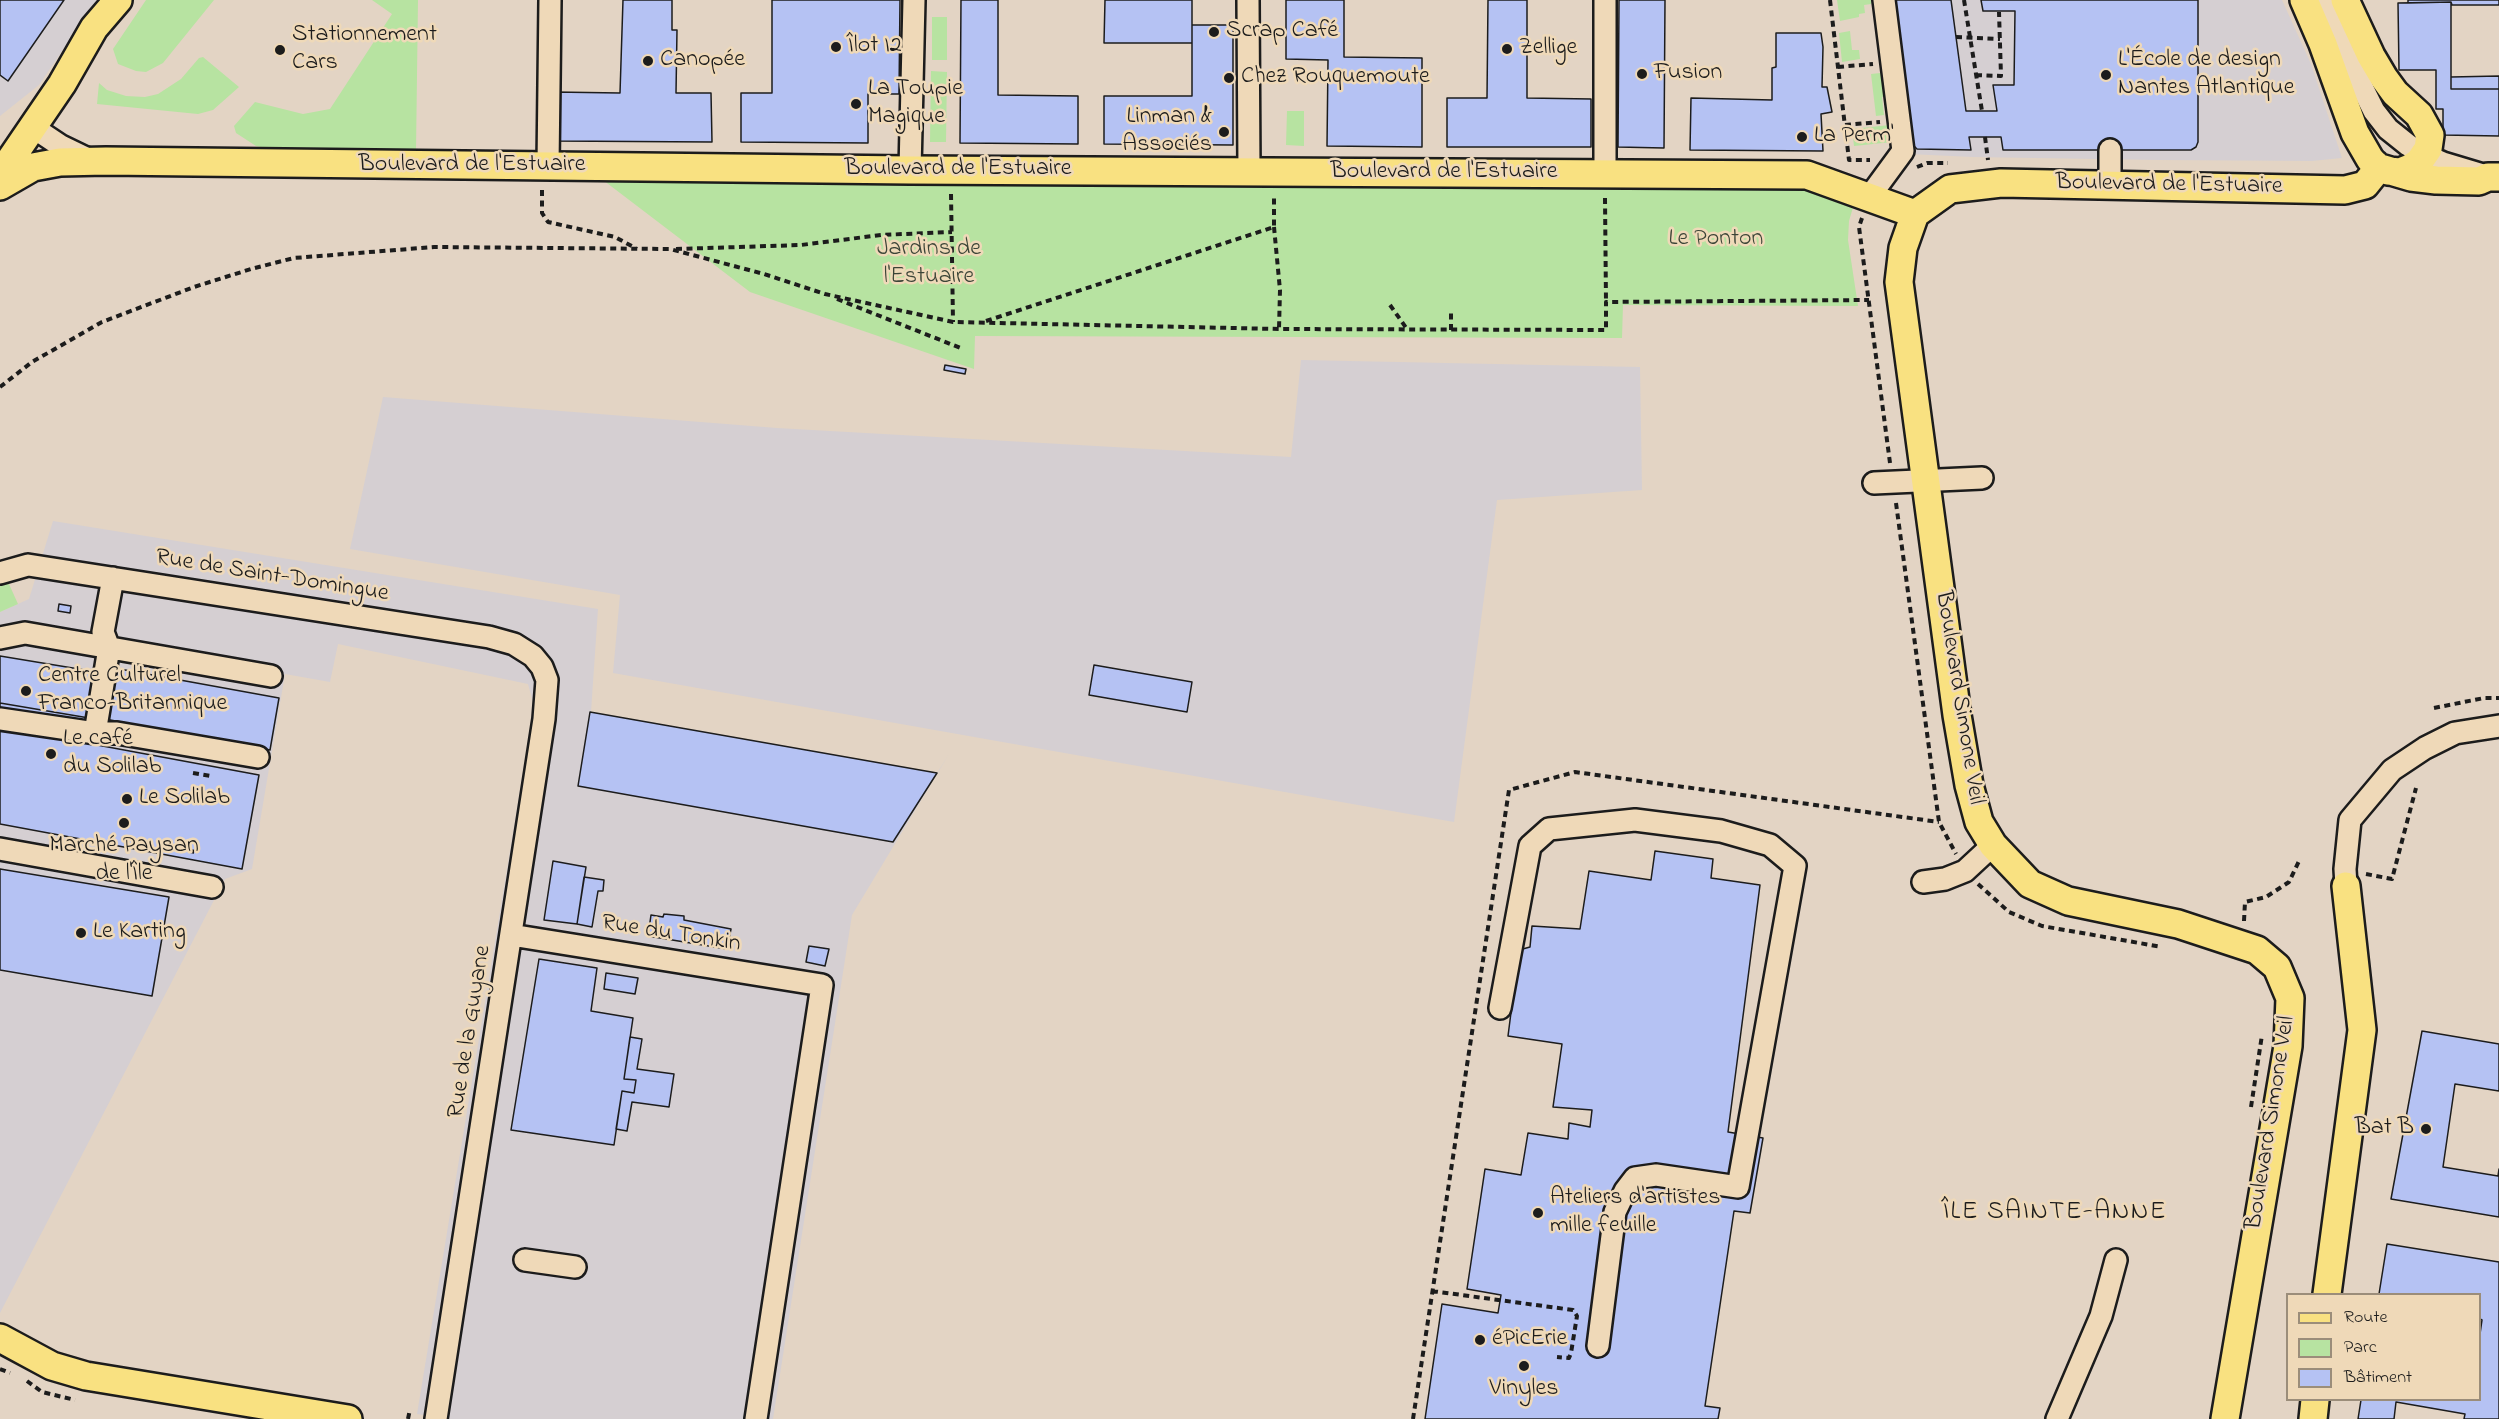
<!DOCTYPE html>
<meta charset="utf-8">
<style>
body{margin:0}
#map{position:relative;width:2499px;height:1419px;overflow:hidden;background:#e3d4c4;font-family:"Indie Flower",sans-serif}
canvas{display:block}
.legend{position:absolute;left:2286px;top:1293px;width:195px;height:108px;box-sizing:border-box;background:#efd9b8;border:2px solid #9b8d7a;margin:0;padding:8px 10px;list-style:none;font-size:18px;color:#1c1c1c}
.legend li{display:flex;align-items:center;gap:12px;height:30px}
.legend b{width:30px;border:2px solid #9b8d7a}
</style>
<div id="map">
<canvas width="2499" height="1419"></canvas>
<ul class="legend">
<li><b style="height:8px;background:#f9e181"></b>Route</li>
<li><b style="height:16px;background:#b7e3a1"></b>Parc</li>
<li><b style="height:16px;background:#b5c2f3"></b>Bâtiment</li>
</ul>
</div>
<script>
const g = document.querySelector('canvas').getContext('2d');
g.lineJoin = 'round';
function fill(path, color) {
  g.fillStyle = color;
  g.fill(path, 'evenodd');
}
function shape(rows) {
  const path = new Path2D();
  for (const r of rows) {
    path.moveTo(r[0], r[1]);
    for (let i = 2; i < r.length; i += 2) path.lineTo(r[i], r[i + 1]);
  }
  return path;
}
function strokePath(path, color, width, dash) {
  g.strokeStyle = color;
  g.lineWidth = width;
  g.lineCap = dash ? 'butt' : 'round';
  g.setLineDash(dash || []);
  g.stroke(path);
}
function label(font, color, halo, rows, align = 'center') {
  g.font = font + ' "Indie Flower",sans-serif';
  g.lineWidth = 5;
  g.setLineDash([]);
  g.textBaseline = 'middle';
  g.strokeStyle = halo;
  g.fillStyle = color;
  for (const [text, x, y, turn = 0] of rows) {
    g.save();
    g.translate(x, y);
    g.rotate((+turn || 0) * Math.PI / 180);
    g.textAlign = isNaN(turn) ? turn : align;
    if (halo) g.strokeText(text, 0, 0);
    g.fillText(text, 0, 0);
    g.restore();
  }
}
fill(shape([
 [0,0,97,0,39,85,0,116],
 [1888,0,2282,0,2311,64,2342,158,2312,161,2160,160,1972,157,1909,154],
 [1301,360,1640,367,1642,490,1497,500,1454,822,613,673,620,595,350,549,383,397,777,428,1291,457],
 [53,521,598,609,591,712,937,773,949,754,852,915,773,1419,450,1419,417,1414,534,706,528,684,338,644,330,682,285,674,252,869,225,879,0,1313,0,612,29,599]
]), '#d5cfd2');
fill(shape([
 [146,0,214,0,163,63,146,72,136,71,118,64,113,49],
 [372,0,418,0,416,151,279,151,256,146,236,133,234,126,255,102,303,114,330,109,392,14],
 [1837,0,1872,0,1871,4,1864,5,1865,13,1859,14,1859,17,1840,21],
 [932,17,947,17,947,60,932,60],
 [1850,31,1852,50,1859,50,1860,59,1842,62,1839,33],
 [203,57,239,87,213,110,198,114,97,104,99,83,107,90,126,96,145,97,158,94,181,79,199,58],
 [931,71,947,72,946,142,930,142],
 [1890,72,1894,95,1882,97,1884,115,1876,116,1871,74],
 [1287,111,1304,111,1304,146,1286,145],
 [1890,125,1892,142,1854,146,1852,129],
 [599,177,1230,178,1821,189,1854,204,1849,221,1848,240,1858,306,1623,305,1622,338,975,336,974,369,750,292],
 [0,564,18,604,0,612]
]), '#b7e3a1');
const building = shape([
 [0,0,64,0,8,81,0,75,0,0],
 [623,0,672,0,672,30,677,30,676,93,711,93,712,142,554,141,554,92,620,93,623,0],
 [772,0,900,0,899,94,868,94,868,143,741,142,741,93,772,93,772,0],
 [961,0,998,0,998,95,1078,96,1078,144,960,143,961,0],
 [1105,0,1192,0,1192,43,1104,43,1105,0],
 [1286,0,1344,0,1344,57,1422,58,1422,147,1327,146,1328,60,1286,59,1286,0],
 [1488,0,1527,0,1527,98,1591,99,1591,147,1447,147,1447,98,1487,98,1488,0],
 [1619,0,1665,0,1664,148,1618,147,1619,0],
 [1891,0,1951,0,1966,111,1997,111,1993,85,2014,85,2015,11,1983,11,1981,0,2198,0,2198,142,2196,147,2191,150,2003,150,2001,137,1969,137,1971,150,1917,149,1912,144,1891,0],
 [2408,0,2499,0,2499,5,2452,5,2451,2,2408,3,2408,0],
 [2451,2,2451,89,2499,89,2499,136,2443,135,2443,109,2436,109,2436,70,2399,70,2398,3,2451,2],
 [1192,25,1233,25,1233,145,1104,144,1104,96,1192,96,1192,25],
 [1776,33,1821,33,1823,47,1822,87,1827,87,1832,112,1821,114,1823,151,1690,150,1691,98,1772,100,1772,68,1776,67,1776,33],
 [2499,76,2499,89,2451,89,2451,77,2499,76],
 [945,365,966,369,965,374,944,370,945,365],
 [59,604,71,606,70,613,58,611,59,604],
 [0,656,97,672,89,718,0,703,0,656],
 [1094,665,1192,682,1187,712,1089,695,1094,665],
 [114,668,279,698,270,750,105,719,114,668],
 [0,703,89,718,88,725,0,710,0,703],
 [590,712,937,773,893,842,578,786,590,712],
 [0,727,259,775,242,869,0,824,0,727],
 [1655,851,1713,859,1711,878,1760,885,1728,1132,1763,1138,1750,1213,1734,1211,1705,1406,1720,1408,1718,1419,1425,1419,1442,1304,1498,1313,1501,1295,1467,1289,1485,1169,1521,1175,1528,1133,1568,1139,1569,1123,1590,1127,1592,1110,1553,1107,1562,1044,1508,1036,1519,950,1530,947,1532,926,1580,929,1589,871,1651,880,1655,851],
 [553,861,586,867,577,924,544,920,553,861],
 [0,869,169,897,152,996,0,970,0,869],
 [584,877,604,880,603,891,598,891,592,927,577,924,584,877],
 [664,914,684,916,684,920,731,929,727,949,648,936,651,915,663,917,664,914],
 [809,946,829,949,825,966,806,962,809,946],
 [539,959,597,968,591,1011,633,1018,624,1079,636,1080,634,1093,622,1091,614,1145,511,1130,539,959],
 [606,973,638,978,635,994,604,989,606,973],
 [2422,1031,2499,1044,2499,1091,2455,1084,2443,1167,2498,1176,2499,1169,2499,1217,2391,1199,2422,1031],
 [630,1037,642,1039,637,1069,674,1074,669,1107,632,1102,627,1131,616,1129,622,1091,634,1093,636,1080,624,1079,630,1037],
 [2387,1244,2499,1262,2499,1419,2464,1419,2465,1414,2396,1402,2394,1419,2358,1419,2361,1400,2480,1400,2480,1334,2482,1320,2480,1319,2480,1294,2379,1294,2387,1244]
]);
fill(building, '#b5c2f3');
strokePath(building, '#1c1c1c', 1.5);
const minor = shape([
 [1248,0,1249,171],
 [1605,0,1605,174],
 [2325,0,2364,91,2374,111,2388,129,2408,145,2425,155,2443,163,2483,175],
 [37,120,40,132,61,146,92,161],
 [548,166,550,0],
 [910,170,914,0],
 [2110,185,2110,150],
 [1870,196,1903,151,1884,0],
 [1874,483,1982,478],
 [0,573,28,565,489,637,514,644,533,656,542,667,547,680,544,719,436,1419],
 [0,638,25,633,271,676],
 [0,719,95,733,117,733,258,757],
 [95,733,109,648,103,632,113,578],
 [0,849,212,887],
 [1923,882,1945,879,1965,871,1993,845],
 [2346,886,2345,869,2350,820,2392,770,2425,748,2455,733,2499,726],
 [511,935,822,985,756,1419],
 [1500,1008,1530,846,1549,829,1635,820,1721,831,1770,845,1795,866,1738,1187,1656,1175,1635,1178,1625,1191,1615,1212,1598,1346],
 [525,1260,575,1267],
 [2057,1419,2101,1316,2116,1260]
]);
const major = shape([
 [2304,0,2323,44,2355,133,2370,159,2377,167,2411,177,2436,180,2479,181,2488,177,2499,177],
 [2345,0,2371,56,2384,78,2395,93,2419,115,2430,135,2428,149,2419,162,2410,168,2400,172,2388,171],
 [0,175,62,84,94,28,118,0],
 [0,186,33,167,60,162,106,161,910,170,1807,175,1915,214],
 [2327,1294,2362,1030,2346,886],
 [0,1338,52,1366,86,1376,348,1419],
 [2225,1419,2288,1046,2290,998,2277,967,2257,950,2178,924,2068,901,2030,884,1993,845,1979,822,1969,785,1957,715,1899,282,1903,248,1915,214,1950,189,2001,183,2345,190,2365,185,2373,175,2375,164],
 [2313,1419,2315,1400]
]);
strokePath(minor, '#1c1c1c', 26);
strokePath(major, '#1c1c1c', 32);
strokePath(shape([
 [1830,0,1849,160,1870,160],
 [1964,0,1982,111],
 [1956,37,2000,39],
 [1838,67,1873,64],
 [1976,75,2001,76,1999,12],
 [1845,125,1880,122],
 [1985,137,1988,160],
 [1917,167,1927,163,1948,163],
 [542,190,542,213,548,222,615,237,637,249],
 [951,194,953,322],
 [1605,198,1606,302],
 [1862,218,1859,227,1890,463],
 [1274,227,1280,290,1279,329],
 [676,249,801,245,881,235,952,232],
 [837,299,963,349],
 [1390,305,1407,329],
 [986,321,1274,227,1274,196],
 [1451,330,1451,312],
 [0,387,32,362,102,322,194,287,251,269,294,258,434,247,670,249,764,274,825,294,953,322,1279,329,1606,330,1606,302,1869,300],
 [1896,503,1939,822,1956,854],
 [2434,708,2484,698,2499,698],
 [193,773,211,776],
 [178,849,196,852],
 [2366,874,2392,879,2416,788],
 [1978,884,2009,912,2042,926,2162,947],
 [2244,921,2245,902,2266,897,2289,882,2300,859],
 [2251,1107,2262,1035],
 [1432,1291,1573,1310,1577,1316,1571,1353,1569,1358,1557,1357],
 [0,1369,10,1373],
 [27,1381,42,1392,75,1400],
 [408,1419,410,1409],
 [1413,1419,1509,790,1575,772,1939,822]
]), '#1c1c1c', 4, [6, 4.5]);
strokePath(minor, '#efd9b8', 21);
strokePath(major, '#f9e181', 27);
for (const [x, y, r, color] of [
 [1214,32,6,"#1c1c1c"],
 [836,47,6,"#1c1c1c"],
 [1507,49,6,"#1c1c1c"],
 [280,50,6,"#1c1c1c"],
 [648,61,6,"#1c1c1c"],
 [1642,74,6,"#1c1c1c"],
 [2106,75,6,"#1c1c1c"],
 [1229,78,6,"#1c1c1c"],
 [856,104,6,"#1c1c1c"],
 [1224,132,6,"#1c1c1c"],
 [1802,137,6,"#1c1c1c"],
 [26,691,6,"#1c1c1c"],
 [51,754,6,"#1c1c1c"],
 [127,799,6,"#1c1c1c"],
 [124,823,6,"#1c1c1c"],
 [81,933,6,"#1c1c1c"],
 [2426,1129,6,"#1c1c1c"],
 [1538,1213,6,"#1c1c1c"],
 [1480,1340,6,"#1c1c1c"],
 [1524,1366,6,"#1c1c1c"]
]) {
  const dot = new Path2D();
  dot.arc(x, y, r, 0, 2 * Math.PI);
  g.fillStyle = color;
  g.fill(dot);
  strokePath(dot, '#efd9b8', 2);
}
label('24px', '#1c1c1c', '#efd9b8', [
 ["Scrap Café",1226,32],
 ["Stationnement",292,36],
 ["Cars",292,64],
 ["Îlot I2",848,47],
 ["Zellige",1519,49],
 ["Canopée",660,61],
 ["L'École de design",2118,61],
 ["Nantes Atlantique",2118,89],
 ["Fusion",1654,74],
 ["Chez Rouquemoute",1241,78],
 ["La Toupie",868,90],
 ["Magique",868,118],
 ["Linman &",1212,118,"right"],
 ["Associés",1212,146,"right"],
 ["La Perm'",1814,137],
 ["Centre Culturel",38,677],
 ["Franco-Britannique",38,705],
 ["Le café",63,740],
 ["du Solilab",63,768],
 ["Le Solilab",139,799],
 ["Marché Paysan",124,847,"center"],
 ["de l'Île",124,875,"center"],
 ["Le Karting",93,933],
 ["Bat B",2414,1129,"right"],
 ["Ateliers d'artistes",1550,1199],
 ["mille feuille",1550,1227],
 ["éPicErie",1492,1340],
 ["Vinyles",1524,1390,"center"]
], 'left');
label('24px', '#1c1c1c', '#efd9b8', [
 ["Boulevard de l'Estuaire",472,166],
 ["Boulevard de l'Estuaire",958,170],
 ["Boulevard de l'Estuaire",1444,173],
 ["Boulevard de l'Estuaire",2169,186,1],
 ["Rue de Saint-Domingue",272,577,9],
 ["Boulevard Simone Veil",1958,698,81],
 ["Rue du Tonkin",671,935,9],
 ["Rue de la Guyane",471,1032,-81],
 ["Boulevard Simone Veil",2272,1123,-81]
]);
label('24px', '#3b4437', '#efd9b8', [
 ["Le Ponton",1716,240],
 ["Jardins de",929,250],
 ["l'Estuaire",929,278]
]);
g.letterSpacing = '1.5px';
label('26px', '#1c1c1c', '#efd9b8', [
 ["ÎLE SAINTE-ANNE",2055,1214]
]);
g.letterSpacing = '0px';
</script>
